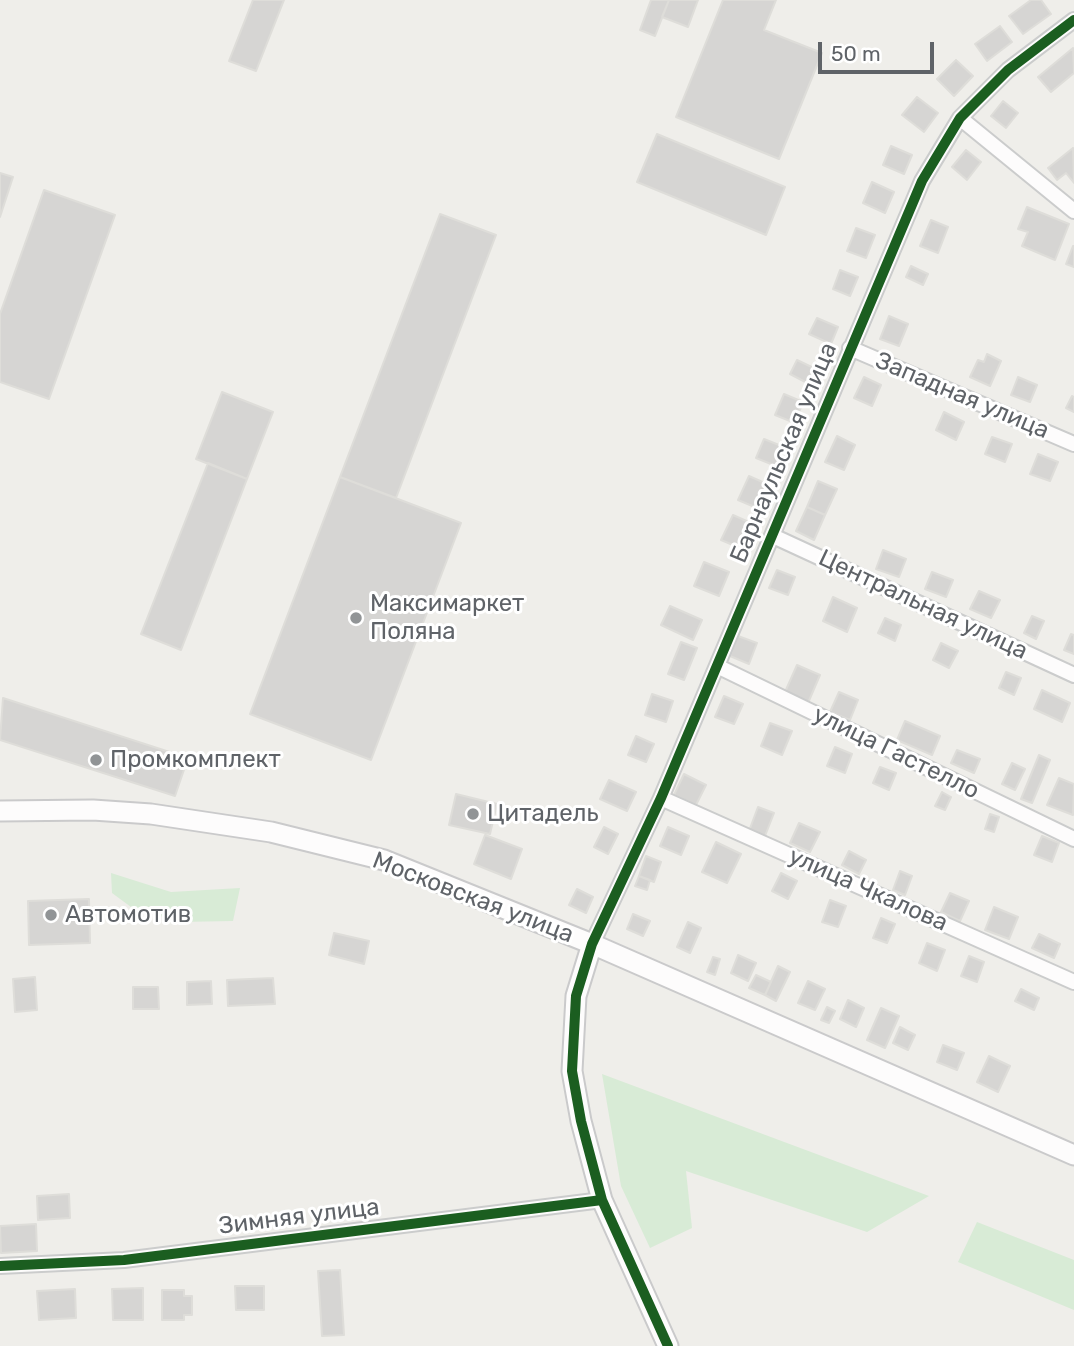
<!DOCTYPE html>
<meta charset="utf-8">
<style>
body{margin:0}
#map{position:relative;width:1074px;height:1346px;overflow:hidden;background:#efeeea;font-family:Rubik,sans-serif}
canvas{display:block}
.scale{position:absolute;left:818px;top:42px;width:116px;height:32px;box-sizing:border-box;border:4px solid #5f6368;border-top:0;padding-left:9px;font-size:21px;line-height:24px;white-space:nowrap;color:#5f6368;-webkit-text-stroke:5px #fff;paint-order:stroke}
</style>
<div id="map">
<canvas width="1074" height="1346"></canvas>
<div class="scale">50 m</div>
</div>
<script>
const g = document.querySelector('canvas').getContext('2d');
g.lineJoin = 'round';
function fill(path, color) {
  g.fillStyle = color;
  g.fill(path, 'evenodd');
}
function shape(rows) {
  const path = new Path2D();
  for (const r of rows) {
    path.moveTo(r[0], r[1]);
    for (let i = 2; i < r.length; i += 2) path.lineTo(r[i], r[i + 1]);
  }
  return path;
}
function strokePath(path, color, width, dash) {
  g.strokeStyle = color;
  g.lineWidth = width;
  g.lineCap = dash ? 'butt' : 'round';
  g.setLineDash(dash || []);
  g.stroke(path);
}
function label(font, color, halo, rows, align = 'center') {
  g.font = font + ' Rubik,sans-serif';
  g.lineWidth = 6;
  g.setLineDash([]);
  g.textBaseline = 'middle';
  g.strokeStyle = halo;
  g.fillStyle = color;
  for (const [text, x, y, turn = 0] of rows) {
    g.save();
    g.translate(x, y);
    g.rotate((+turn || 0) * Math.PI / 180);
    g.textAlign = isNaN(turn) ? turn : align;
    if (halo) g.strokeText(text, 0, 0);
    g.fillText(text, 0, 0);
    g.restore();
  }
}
fill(shape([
 [111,873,171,892,240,888,233,921,179,922,131,907,112,893],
 [602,1074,929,1196,867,1232,686,1171,692,1228,650,1248,621,1186],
 [977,1222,1074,1260,1074,1310,958,1262]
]), '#d8ebd6');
const building = shape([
 [253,0,284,0,256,71,229,61,253,0],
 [651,0,669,0,655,36,640,30,651,0],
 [669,0,698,0,688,27,662,17,669,0],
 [723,0,776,0,764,30,822,53,779,159,676,117,723,0],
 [1031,0,1041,0,1051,14,1023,34,1009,16,1031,0],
 [1000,26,1012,42,987,61,975,44,1000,26],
 [1073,48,1074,73,1051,92,1038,77,1073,48],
 [956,60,973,76,954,96,937,79,956,60],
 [917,97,938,113,924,132,902,115,917,97],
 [1003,101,1018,113,1006,128,991,116,1003,101],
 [657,134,785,187,766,235,637,182,657,134],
 [891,146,912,155,904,174,883,165,891,146],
 [1073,148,1074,183,1066,173,1057,180,1048,168,1073,148],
 [966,150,981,162,967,180,952,167,966,150],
 [0,173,13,177,0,217,0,173],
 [872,182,894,192,885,213,863,203,872,182],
 [44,190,115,215,49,399,0,382,0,314,44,190],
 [1027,207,1069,224,1055,260,1022,246,1028,232,1018,229,1027,207],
 [440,214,496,235,396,498,340,477,440,214],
 [931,220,948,227,938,253,920,246,931,220],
 [856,228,875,235,866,258,847,251,856,228],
 [1073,246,1074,246,1074,267,1066,264,1073,246],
 [911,266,928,274,923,285,906,277,911,266],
 [840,270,858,277,850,296,833,289,840,270],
 [889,316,908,324,899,346,880,339,889,316],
 [817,318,838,327,831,344,809,334,817,318],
 [987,354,1001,361,990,386,970,377,978,360,984,362,987,354],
 [797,360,818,370,811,385,790,374,797,360],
 [864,377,881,385,872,406,854,398,864,377],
 [1018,377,1037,385,1030,402,1011,395,1018,377],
 [222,392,273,412,247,479,196,459,222,392],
 [784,394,803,402,795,423,775,415,784,394],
 [1072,396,1074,397,1074,412,1066,408,1072,396],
 [944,412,964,422,956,440,936,430,944,412],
 [837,436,855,445,844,470,825,462,837,436],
 [992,437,1012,444,1005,462,985,454,992,437],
 [764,439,784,447,776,466,756,458,764,439],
 [1038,454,1058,462,1050,481,1030,474,1038,454],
 [208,463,247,479,181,650,141,634,208,463],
 [749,476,767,484,757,508,738,500,749,476],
 [340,477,461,523,371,760,250,714,340,477],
 [818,481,837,489,825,515,807,507,818,481],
 [807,507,825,515,814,540,796,531,807,507],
 [733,515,751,523,740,548,721,540,733,515],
 [883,550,906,559,899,577,876,569,883,550],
 [704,562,729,572,719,596,694,586,704,562],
 [777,570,795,577,788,595,769,588,777,570],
 [932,572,953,580,946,597,925,589,932,572],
 [979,591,1000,600,991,618,970,609,979,591],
 [833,597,857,608,847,632,823,621,833,597],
 [670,606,702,620,693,640,661,625,670,606],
 [1032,616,1044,621,1036,639,1024,633,1032,616],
 [885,618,901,625,895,641,878,633,885,618],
 [1071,634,1074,635,1074,654,1064,650,1071,634],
 [738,636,757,643,749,664,730,656,738,636],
 [681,642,697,648,684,680,668,674,681,642],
 [941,643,958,651,949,668,933,660,941,643],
 [797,665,820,675,808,703,785,692,797,665],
 [1006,672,1021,678,1014,695,999,688,1006,672],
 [1042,690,1070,703,1062,722,1034,709,1042,690],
 [839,692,858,700,850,720,830,712,839,692],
 [652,694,673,701,666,722,645,715,652,694],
 [724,696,743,704,734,724,715,717,724,696],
 [3,698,188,758,175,796,0,740,3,698],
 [905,721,940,736,932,755,897,740,905,721],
 [770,723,792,731,782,755,761,746,770,723],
 [636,736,654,744,646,762,628,755,636,736],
 [835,747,852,754,845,773,827,766,835,747],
 [957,750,980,759,974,773,951,763,957,750],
 [1039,755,1050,760,1032,803,1021,799,1039,755],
 [1012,763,1025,769,1015,790,1002,784,1012,763],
 [880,767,896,773,889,790,873,783,880,767],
 [684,774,706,785,696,805,674,795,684,774],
 [1059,778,1074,784,1073,815,1047,805,1059,778],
 [609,780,636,792,627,811,600,799,609,780],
 [942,792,951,797,945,810,935,806,942,792],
 [456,794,497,804,490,834,449,825,456,794],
 [758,807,774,813,765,836,749,831,758,807],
 [990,814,999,817,994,832,985,829,990,814],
 [799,823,820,832,810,852,790,843,799,823],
 [604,827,618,834,608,854,594,847,604,827],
 [668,827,689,836,681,855,660,846,668,827],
 [485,835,522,849,511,879,474,864,485,835],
 [1042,836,1059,843,1052,862,1034,855,1042,836],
 [716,842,741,854,727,883,702,872,716,842],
 [849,851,866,860,859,874,842,865,849,851],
 [646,856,661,862,654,882,639,876,646,856],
 [900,871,912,876,905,895,893,890,900,871],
 [781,873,797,881,788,899,772,891,781,873],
 [639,876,650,880,647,890,635,886,639,876],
 [577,889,593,897,586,913,569,905,577,889],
 [950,893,969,901,960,921,941,912,950,893],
 [89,899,90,943,29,945,28,901,89,899],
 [830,900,846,906,838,927,822,922,830,900],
 [994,907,1018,917,1009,939,985,930,994,907],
 [633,914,650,921,643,936,627,929,633,914],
 [881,918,895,924,887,943,873,938,881,918],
 [688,922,701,928,690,953,677,947,688,922],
 [334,933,369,941,364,964,329,955,334,933],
 [1039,934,1060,944,1054,958,1032,948,1039,934],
 [927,943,945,950,937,971,919,963,927,943],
 [738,955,756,963,748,981,731,973,738,955],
 [969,956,984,962,977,982,961,976,969,956],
 [713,957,720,959,715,975,707,972,713,957],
 [778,966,790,972,776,1001,765,995,778,966],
 [756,975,771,982,765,995,749,988,756,975],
 [35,977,37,1010,15,1012,13,979,35,977],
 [273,978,275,1004,228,1006,227,980,273,978],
 [211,981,212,1004,187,1005,187,982,211,981],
 [808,981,825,989,815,1010,798,1003,808,981],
 [133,987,158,987,159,1009,133,1009,133,987],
 [1021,989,1039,998,1034,1010,1015,1001,1021,989],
 [848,1000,864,1008,856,1027,840,1019,848,1000],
 [827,1007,835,1011,829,1023,821,1020,827,1007],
 [881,1008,899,1016,885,1048,867,1040,881,1008],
 [900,1027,915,1035,908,1050,893,1043,900,1027],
 [943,1045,964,1053,957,1070,937,1062,943,1045],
 [989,1056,1010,1066,998,1092,977,1082,989,1056],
 [69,1194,70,1218,38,1220,37,1196,69,1194],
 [36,1224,37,1251,1,1253,0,1226,36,1224],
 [340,1270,344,1335,322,1336,318,1271,340,1270],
 [235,1286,264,1286,264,1310,236,1310,235,1286],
 [143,1288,143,1320,113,1320,112,1289,143,1288],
 [75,1289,76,1318,39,1320,37,1291,75,1289],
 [162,1290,184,1290,184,1296,192,1296,192,1315,184,1315,184,1320,162,1320,162,1290]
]);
fill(building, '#d6d5d3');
strokePath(building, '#deddd9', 2);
const street = shape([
 [960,118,1074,211],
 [850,348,1074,444],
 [773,536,1074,675],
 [717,666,1074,839],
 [661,798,1074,982],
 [592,944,661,798,922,181,960,118,1008,70,1074,20],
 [0,1266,124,1260,602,1200]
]);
const secondary = shape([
 [0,811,93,810,151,814,271,832,384,860,592,944,1074,1155],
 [592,944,576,996,572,1071,581,1121,602,1200,668,1346]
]);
strokePath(street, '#cbcccc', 18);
strokePath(secondary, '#cacacb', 23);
strokePath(street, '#fdfcfc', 14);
strokePath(secondary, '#fdfcfc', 19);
strokePath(shape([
 [0,1266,124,1260,602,1200],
 [668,1346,602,1200,581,1121,572,1071,576,996,592,944,661,798,922,181,960,118,1008,70,1074,20]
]), '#1b5e20', 10);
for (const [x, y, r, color] of [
 [356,618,7,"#919496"],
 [96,760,7,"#919496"],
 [473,814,7,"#919496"],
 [51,915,7,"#919496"]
]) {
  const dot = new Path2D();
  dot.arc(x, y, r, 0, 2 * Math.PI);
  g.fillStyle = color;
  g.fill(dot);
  strokePath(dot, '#fff', 2.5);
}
label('24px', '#5f6368', '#fff', [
 ["Западная улица",962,396,23],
 ["Барнаульская улица",784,453,-67],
 ["Центральная улица",923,605,25],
 ["улица Гастелло",896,753,26],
 ["улица Чкалова",868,890,24],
 ["Московская улица",473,898,21],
 ["Зимняя улица",299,1217,-7]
]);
label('24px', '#5f6368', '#fff', [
 ["Максимаркет",370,604],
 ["Поляна",370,632],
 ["Промкомплект",110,760],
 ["Цитадель",487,814],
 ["Автомотив",65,915]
], 'left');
</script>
